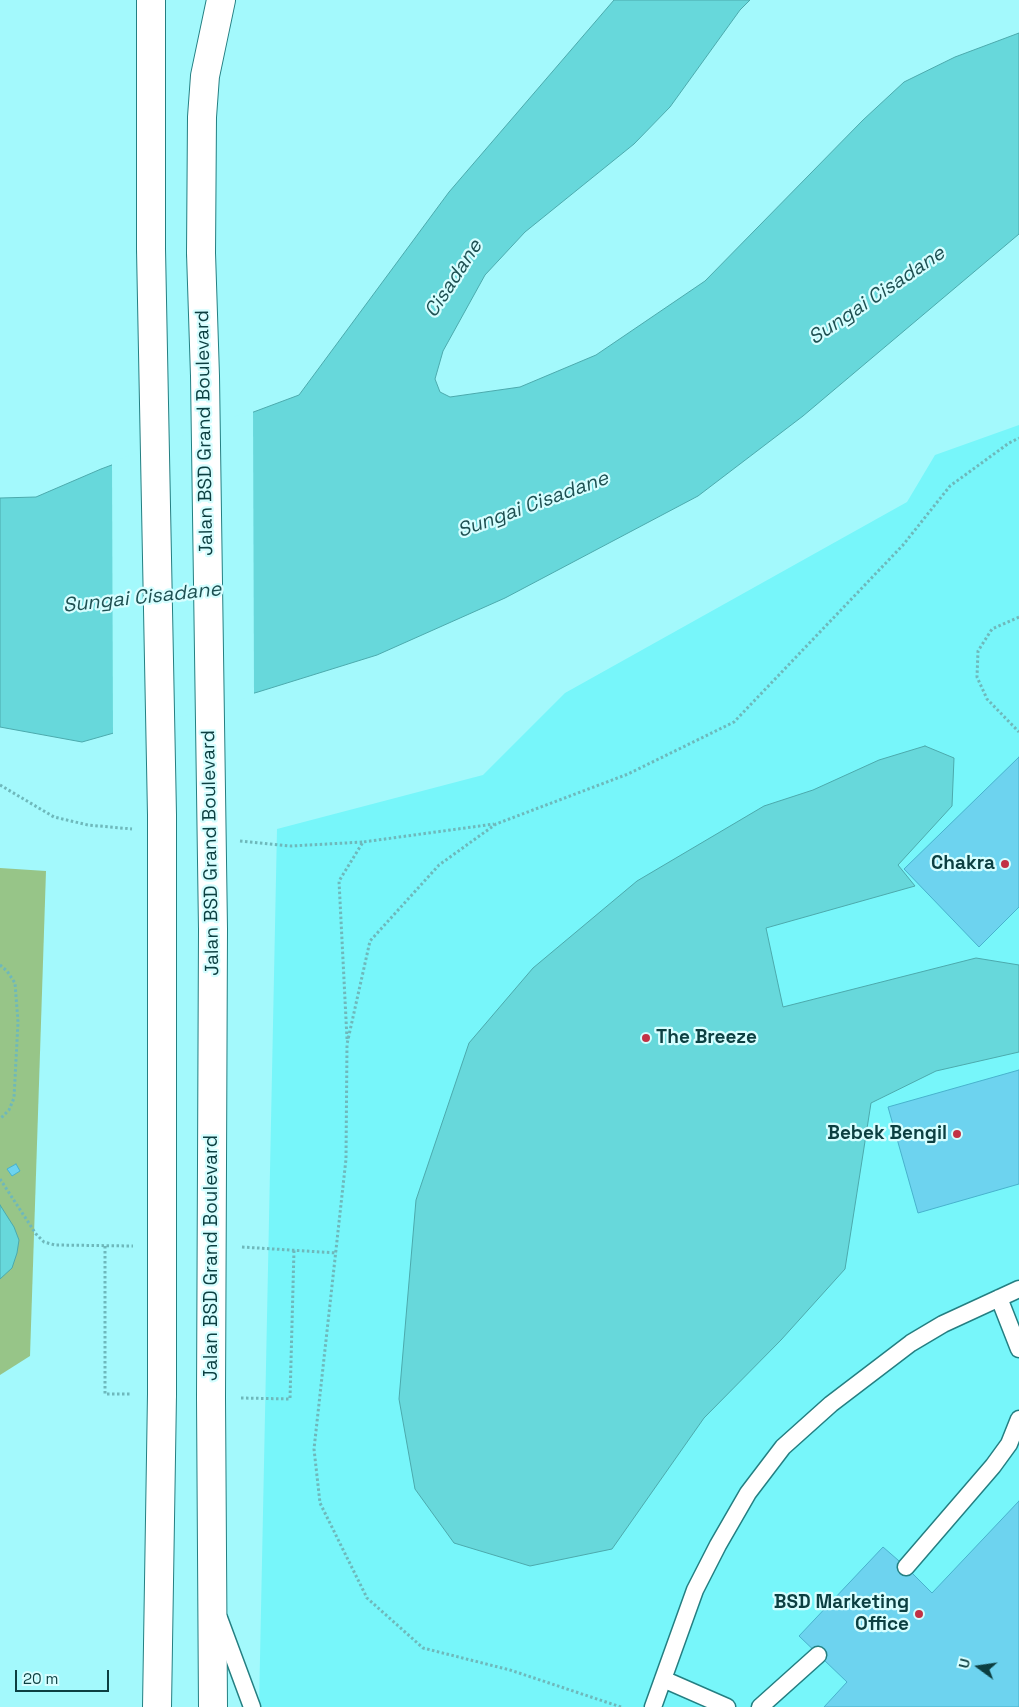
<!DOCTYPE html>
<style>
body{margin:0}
#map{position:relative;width:1019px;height:1707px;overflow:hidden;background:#a3f9fc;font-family:"Space Grotesk",sans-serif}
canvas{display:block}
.north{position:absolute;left:954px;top:1642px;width:50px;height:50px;-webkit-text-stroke:4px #d6feff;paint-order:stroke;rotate:284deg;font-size:14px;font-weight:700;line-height:20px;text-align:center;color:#0c3f41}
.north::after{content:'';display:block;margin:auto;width:18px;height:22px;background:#0c3f41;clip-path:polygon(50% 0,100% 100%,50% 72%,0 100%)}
.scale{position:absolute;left:15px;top:1670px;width:94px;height:22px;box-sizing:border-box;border:2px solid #0c3f41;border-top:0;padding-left:6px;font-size:15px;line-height:18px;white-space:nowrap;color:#0c3f41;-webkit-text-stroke:4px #d6feff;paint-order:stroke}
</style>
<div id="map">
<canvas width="1019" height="1707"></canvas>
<div class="north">U</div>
<div class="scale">20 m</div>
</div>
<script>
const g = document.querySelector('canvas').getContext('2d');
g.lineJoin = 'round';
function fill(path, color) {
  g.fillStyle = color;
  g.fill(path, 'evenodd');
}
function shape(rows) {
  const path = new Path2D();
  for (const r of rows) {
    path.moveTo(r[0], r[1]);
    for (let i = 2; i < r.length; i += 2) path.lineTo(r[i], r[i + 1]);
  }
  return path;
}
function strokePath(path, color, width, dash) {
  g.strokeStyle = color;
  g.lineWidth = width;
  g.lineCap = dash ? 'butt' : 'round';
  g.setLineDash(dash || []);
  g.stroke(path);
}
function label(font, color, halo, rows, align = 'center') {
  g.font = font + ' "Space Grotesk",sans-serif';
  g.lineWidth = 4.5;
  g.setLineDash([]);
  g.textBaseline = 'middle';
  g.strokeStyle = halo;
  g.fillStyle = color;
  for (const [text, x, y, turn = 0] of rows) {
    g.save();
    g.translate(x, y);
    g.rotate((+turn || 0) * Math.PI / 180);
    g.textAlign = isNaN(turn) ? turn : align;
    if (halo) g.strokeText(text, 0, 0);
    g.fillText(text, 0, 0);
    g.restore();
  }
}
fill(shape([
 [1019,425,1019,1707,259,1707,277,829,483,775,565,693,907,502,935,455]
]), '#77f6fa');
fill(shape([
 [0,868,46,871,30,1356,0,1375]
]), '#97c588');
const water = shape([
 [614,0,750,0,740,10,670,107,634,144,525,232,485,275,443,351,435,379,440,392,450,397,520,387,596,355,705,281,863,120,904,82,955,57,1019,33,1019,234,803,416,698,496,505,598,377,655,258,692,82,742,0,727,0,498,36,497,101,469,299,395,449,192,614,0],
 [925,746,954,758,952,806,898,865,915,886,766,928,783,1007,976,958,1019,965,1019,1052,936,1071,871,1103,845,1269,781,1340,704,1418,612,1549,530,1566,454,1543,415,1489,399,1399,416,1200,469,1043,533,968,637,881,764,806,813,790,879,760,925,746],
 [0,1205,14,1227,19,1240,17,1253,12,1268,0,1279,0,1205]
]);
fill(water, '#67d8db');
strokePath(water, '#4caaad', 1);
fill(shape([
 [253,410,254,696,113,736,112,462]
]), '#a3f9fc');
const building = shape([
 [1019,757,1019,907,979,947,904,869,1019,757],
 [1019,1070,1019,1184,918,1213,888,1107,1019,1070],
 [16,1164,20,1171,12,1176,7,1169,16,1164],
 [1019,1501,1019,1707,824,1707,847,1682,799,1636,883,1547,906,1567,932,1593,1019,1501]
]);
fill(building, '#6dd3ef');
strokePath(building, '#48b2cd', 1);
const lane = shape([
 [999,1298,1019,1349],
 [906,1567,993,1466,1009,1444,1019,1419],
 [219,1618,252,1707],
 [663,1679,727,1707],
 [653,1707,695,1590,718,1545,748,1493,783,1447,831,1404,911,1343,943,1324,1019,1289],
 [760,1707,818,1655]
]);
const primary = shape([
 [151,0,151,249],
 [201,253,202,117,205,76,221,0],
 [211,1397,213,1707],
 [157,1707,162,1394]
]);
strokePath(lane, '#247f82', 19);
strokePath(primary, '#247f82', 30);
strokePath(shape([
 [1019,617,992,629,978,651,977,677,987,699,1019,732],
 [0,785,54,817,88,825,132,829],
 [240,841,291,846,363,842],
 [0,965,7,971,15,983,18,1022,14,1098,9,1110,0,1119],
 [347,1039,339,881,363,842,494,824],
 [0,1179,36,1234,44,1242,55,1245,133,1246],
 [105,1246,105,1394,132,1394],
 [242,1247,337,1253],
 [241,1398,290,1399,294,1250],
 [621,1707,510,1670,423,1648,367,1598,320,1503,314,1449,346,1159,347,1044,370,941,439,865,496,824,628,774,734,722,903,545,950,486,1009,443,1019,438]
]), '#6eb8bb', 3, [2.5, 2.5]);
strokePath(lane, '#fff', 16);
strokePath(primary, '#fff', 28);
const primaryBridge = shape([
 [151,249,162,815,162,1394],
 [201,253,205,376,213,929,211,1397]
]);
strokePath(primaryBridge, '#247f82', 30, []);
strokePath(primaryBridge, '#fff', 28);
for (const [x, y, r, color] of [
 [1005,864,5,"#c23245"],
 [646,1038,5,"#c23245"],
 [957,1134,5,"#c23245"],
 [919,1614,5,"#c23245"]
]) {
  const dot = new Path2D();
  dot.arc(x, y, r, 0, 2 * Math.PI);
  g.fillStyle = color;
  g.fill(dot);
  strokePath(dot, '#d6feff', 2);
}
label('19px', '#0c3f41', '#d6feff', [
 ["Jalan BSD Grand Boulevard",205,433,-91],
 ["Jalan BSD Grand Boulevard",211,853,-91],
 ["Jalan BSD Grand Boulevard",212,1258,-90]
]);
label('bold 19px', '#0c3f41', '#d6feff', [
 ["Chakra",995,864],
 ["The Breeze",656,1038,"left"],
 ["Bebek Bengil",947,1134],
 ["BSD Marketing",909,1603],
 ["Office",909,1625]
], 'right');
label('italic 20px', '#1e5052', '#d6feff', [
 ["Cisadane",454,279,-57],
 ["Sungai Cisadane",877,296,-34],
 ["Sungai Cisadane",533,505,-20],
 ["Sungai Cisadane",142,598,-6]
]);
</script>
